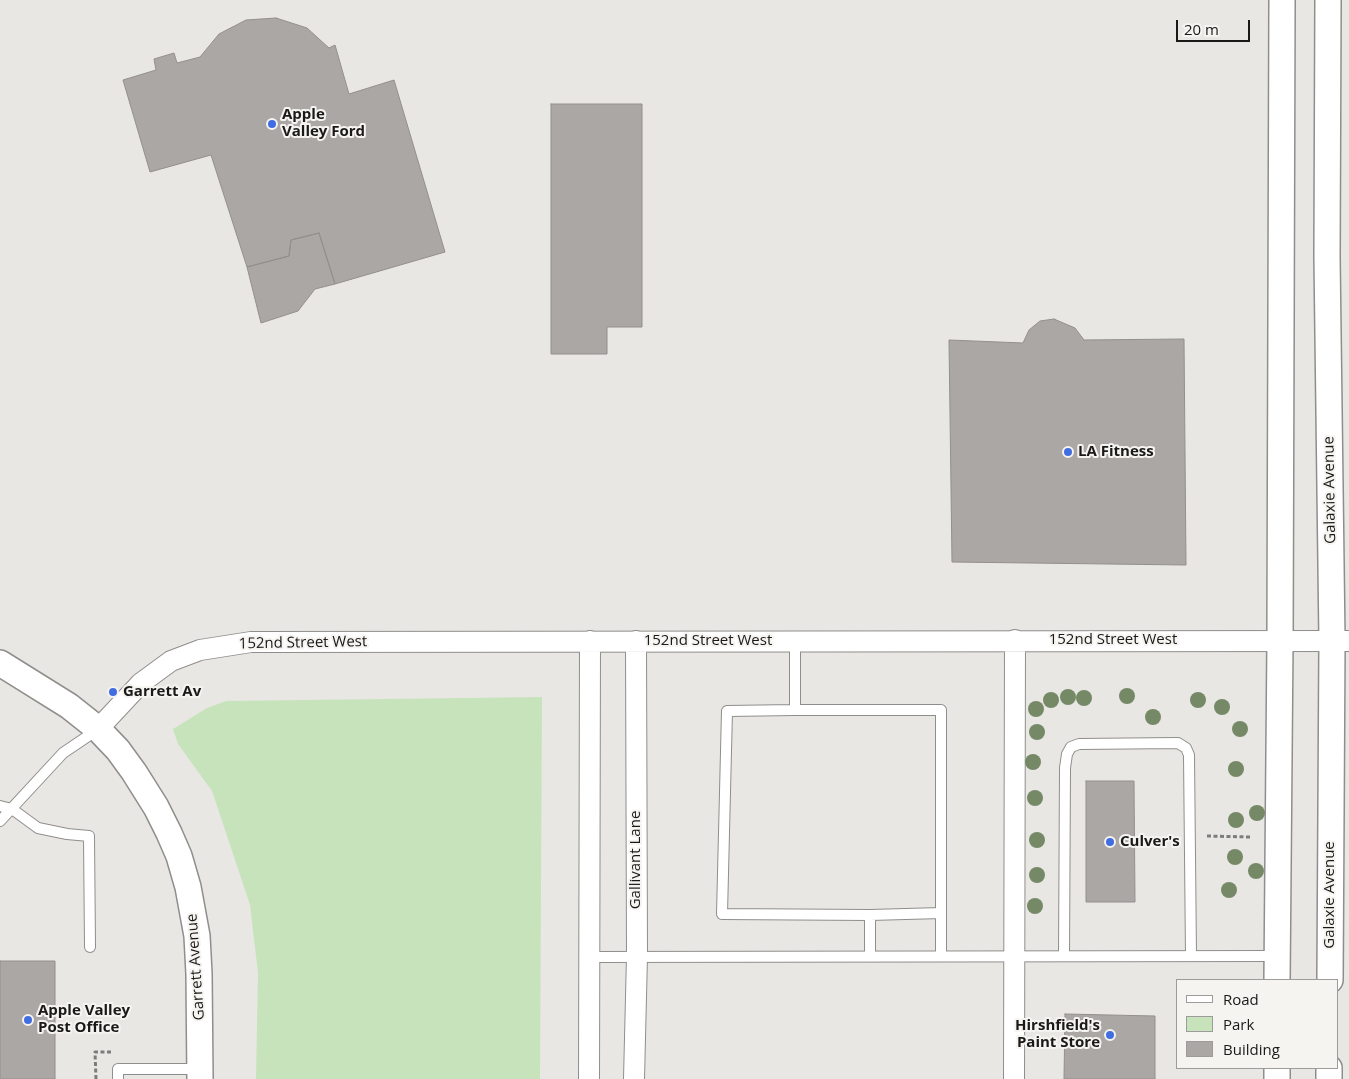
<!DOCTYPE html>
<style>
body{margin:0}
#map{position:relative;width:1349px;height:1079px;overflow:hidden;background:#e9e7e4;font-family:"Open Sans",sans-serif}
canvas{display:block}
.legend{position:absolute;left:1176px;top:979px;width:162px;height:90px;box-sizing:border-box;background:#f6f4f1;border:1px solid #9e9c9a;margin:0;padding:6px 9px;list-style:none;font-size:15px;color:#1a1918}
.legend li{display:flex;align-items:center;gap:10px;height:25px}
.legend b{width:25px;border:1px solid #9e9c9a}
.scale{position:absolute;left:1176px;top:20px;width:74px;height:22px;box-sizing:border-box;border:2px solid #1a1918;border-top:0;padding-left:6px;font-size:15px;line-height:18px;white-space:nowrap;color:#1a1918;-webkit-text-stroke:4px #f6f4f1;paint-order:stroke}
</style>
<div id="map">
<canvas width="1349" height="1079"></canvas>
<ul class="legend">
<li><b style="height:6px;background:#fff"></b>Road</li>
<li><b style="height:14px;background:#c7e3bb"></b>Park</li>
<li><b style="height:14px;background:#aaa7a5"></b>Building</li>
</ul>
<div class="scale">20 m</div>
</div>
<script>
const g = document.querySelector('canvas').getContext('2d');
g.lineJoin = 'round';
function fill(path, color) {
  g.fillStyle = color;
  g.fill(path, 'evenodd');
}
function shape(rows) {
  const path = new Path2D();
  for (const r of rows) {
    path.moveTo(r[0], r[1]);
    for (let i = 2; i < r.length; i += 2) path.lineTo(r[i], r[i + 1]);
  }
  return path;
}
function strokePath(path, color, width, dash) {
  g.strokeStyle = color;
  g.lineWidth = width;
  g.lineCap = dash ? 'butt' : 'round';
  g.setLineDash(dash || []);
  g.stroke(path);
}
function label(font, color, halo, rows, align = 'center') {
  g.font = font + ' "Open Sans",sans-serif';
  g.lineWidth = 4;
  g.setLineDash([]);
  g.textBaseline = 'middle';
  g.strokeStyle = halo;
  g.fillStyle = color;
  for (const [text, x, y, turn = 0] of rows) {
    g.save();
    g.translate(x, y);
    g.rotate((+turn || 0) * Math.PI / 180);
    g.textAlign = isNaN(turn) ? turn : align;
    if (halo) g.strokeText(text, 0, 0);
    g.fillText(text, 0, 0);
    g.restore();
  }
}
fill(shape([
 [542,697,540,1079,256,1079,258,973,250,905,212,791,178,744,173,729,207,708,226,701]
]), '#c7e3bb');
const building = shape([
 [276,18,307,28,329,48,335,45,349,94,394,80,445,252,335,284,319,233,291,240,289,256,247,267,211,155,150,172,123,80,156,70,154,59,174,53,177,63,200,57,219,34,246,20,276,18],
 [551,104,642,104,642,327,607,327,607,354,551,354,551,104],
 [319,233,335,284,315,289,298,311,261,323,247,267,289,256,291,240,319,233],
 [1054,319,1075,328,1084,340,1184,339,1186,565,952,562,949,340,1023,343,1029,330,1040,321,1054,319],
 [1086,781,1134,781,1135,902,1086,902,1086,781],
 [0,961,55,961,55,1079,0,1079,0,961],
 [1065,1014,1155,1016,1155,1079,1064,1079,1065,1014]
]);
fill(building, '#aaa7a5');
strokePath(building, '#928f8d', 1);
const service = shape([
 [795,641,795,710,727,711,722,914,870,915,870,955],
 [795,710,941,710,941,955],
 [0,806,12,809,38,828,67,834,89,836,90,947],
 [0,821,63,753,97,730],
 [870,915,941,913],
 [1064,956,1065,768,1067,754,1071,747,1079,744,1178,743,1186,748,1189,755,1191,956],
 [590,957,1277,956],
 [118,1079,118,1069,199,1069]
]);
const minor = shape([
 [98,729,141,683,171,661,200,650,251,642,1349,641],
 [589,1079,590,641],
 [634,1079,637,956,636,641],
 [1014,1079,1015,640]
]);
const tertiary = shape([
 [1328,0,1327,257,1332,641,1330,980],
 [0,663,69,706,98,729,118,750,134,772,156,807,169,833,179,856,188,887,197,936,199,974,200,1079],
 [1277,980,1280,641,1282,0],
 [1277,1079,1277,1068],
 [1329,1079,1329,1068]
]);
strokePath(service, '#908e8c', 12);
strokePath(minor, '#908e8c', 22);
strokePath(tertiary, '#908e8c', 28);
strokePath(shape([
 [1207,836,1251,837],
 [1144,839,1174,840],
 [96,1079,95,1052,113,1052]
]), '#7d7c7a', 3, [4, 2.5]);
strokePath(service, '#fff', 10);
strokePath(minor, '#fff', 20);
strokePath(tertiary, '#fff', 25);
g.fillStyle = '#768967';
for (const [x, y] of [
 [1127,696],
 [1068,697],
 [1084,698],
 [1051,700],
 [1198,700],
 [1222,707],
 [1036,709],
 [1153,717],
 [1240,729],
 [1037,732],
 [1033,762],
 [1236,769],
 [1035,798],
 [1257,813],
 [1236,820],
 [1037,840],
 [1235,857],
 [1256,871],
 [1037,875],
 [1229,890],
 [1035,906]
]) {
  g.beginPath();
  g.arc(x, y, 8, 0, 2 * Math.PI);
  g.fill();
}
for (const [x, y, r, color] of [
 [272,124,5,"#406ddf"],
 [1068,452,5,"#406ddf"],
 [113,692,5,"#406ddf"],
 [1110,842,5,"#406ddf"],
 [28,1020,5,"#406ddf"],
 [1110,1035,5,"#406ddf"]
]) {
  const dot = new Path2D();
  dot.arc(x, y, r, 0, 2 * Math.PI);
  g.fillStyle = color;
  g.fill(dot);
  strokePath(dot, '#f6f4f1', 2);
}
label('bold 15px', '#1a1918', '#f6f4f1', [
 ["Apple",282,115],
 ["Valley Ford",282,132],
 ["LA Fitness",1078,452],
 ["Garrett Av",123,692],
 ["Culver's",1120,842],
 ["Apple Valley",38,1011],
 ["Post Office",38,1028],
 ["Hirshfield's",1100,1026,"right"],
 ["Paint Store",1100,1043,"right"]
], 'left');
label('15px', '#1a1918', '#f6f4f1', [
 ["Galaxie Avenue",1330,490,-91],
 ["152nd Street West",1113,640],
 ["152nd Street West",708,641],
 ["152nd Street West",303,643,-1],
 ["Gallivant Lane",636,860,-90],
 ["Galaxie Avenue",1330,895,-90],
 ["Garrett Avenue",196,967,-94]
]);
</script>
